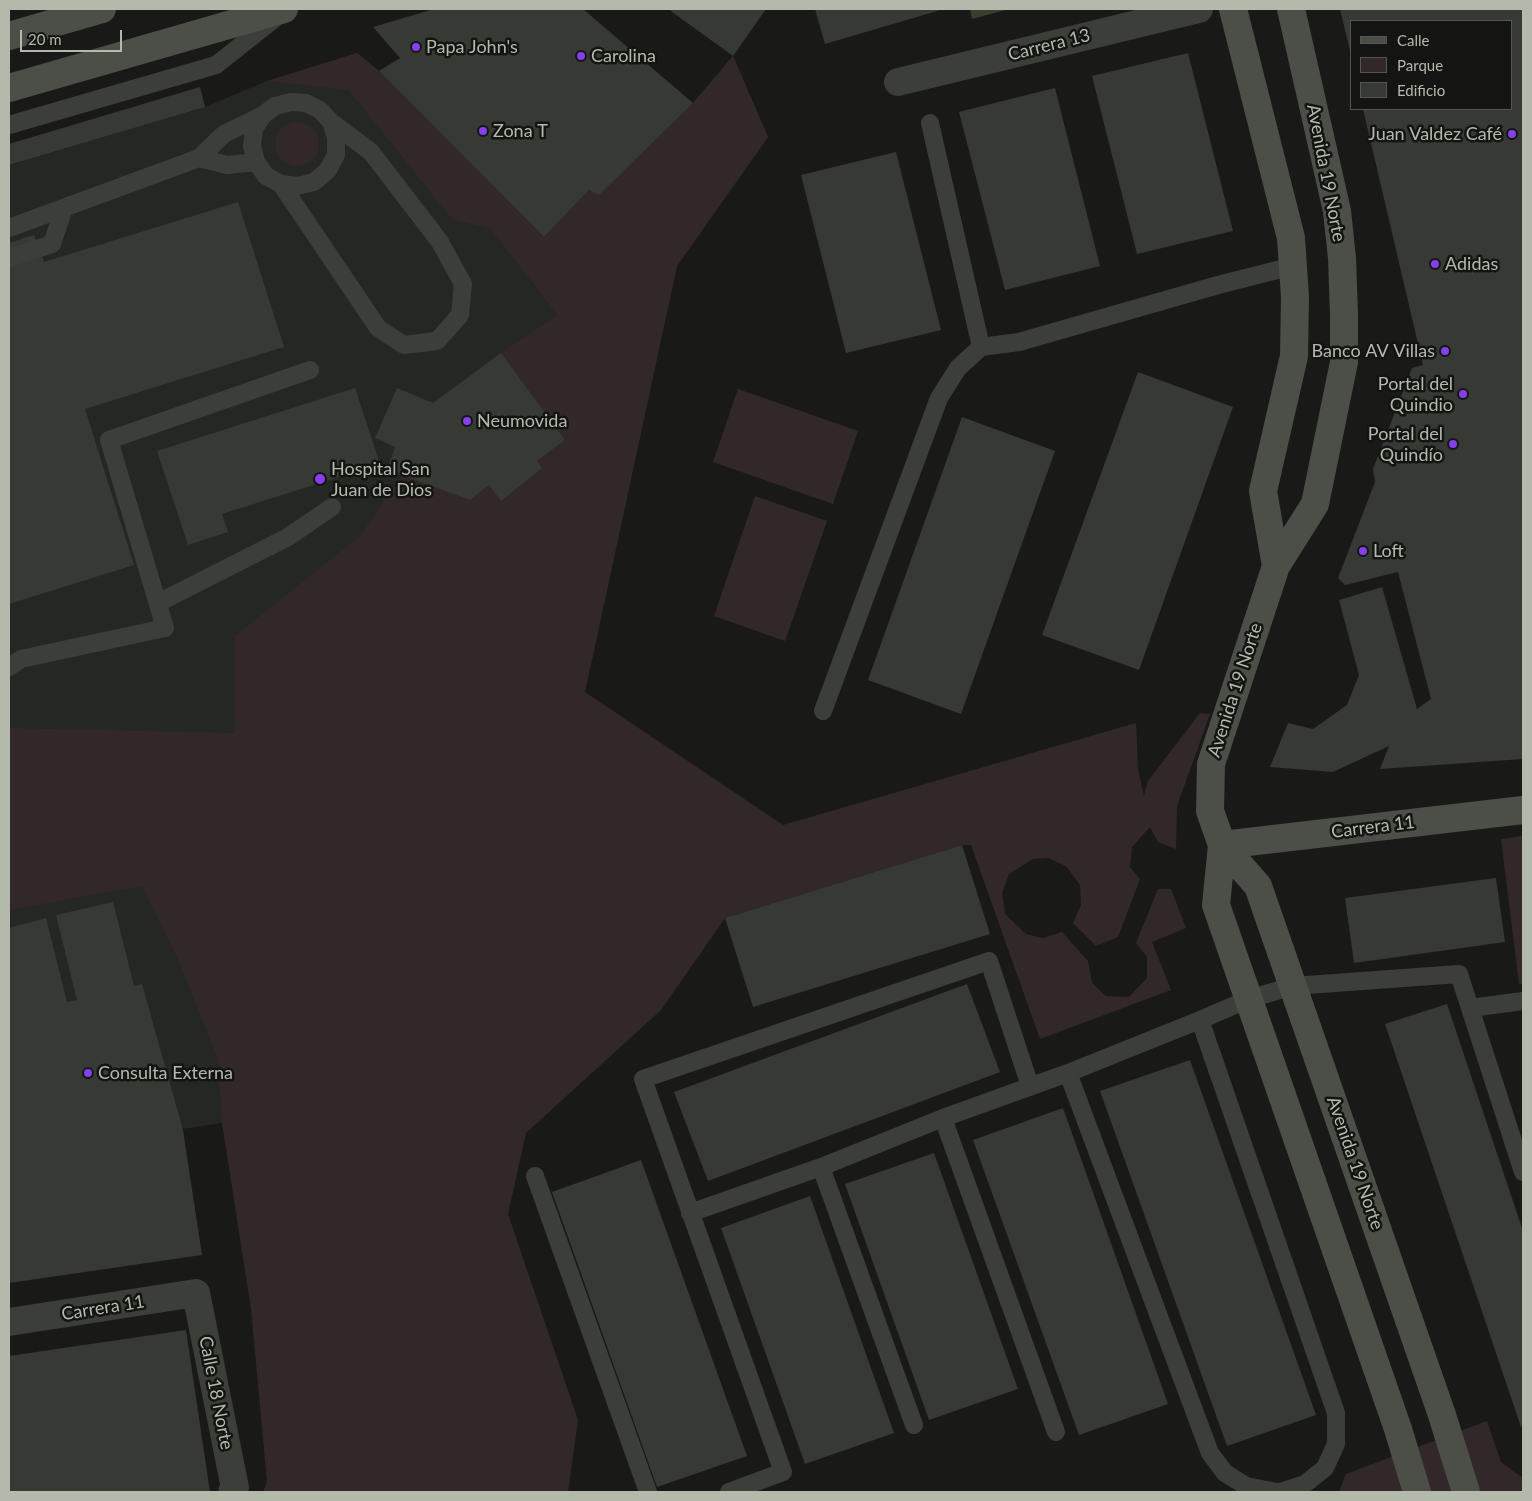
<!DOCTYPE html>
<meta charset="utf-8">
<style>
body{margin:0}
#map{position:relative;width:1532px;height:1501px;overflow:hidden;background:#191a18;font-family:Lato,sans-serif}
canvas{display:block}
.frame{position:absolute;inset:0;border:10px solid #b3b9ab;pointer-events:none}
.legend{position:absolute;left:1350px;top:20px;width:162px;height:90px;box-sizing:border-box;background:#141513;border:1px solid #545750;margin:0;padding:6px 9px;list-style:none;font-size:15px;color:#b3b9ab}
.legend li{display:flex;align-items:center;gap:10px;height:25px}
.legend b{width:25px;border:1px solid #545750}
.scale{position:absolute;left:20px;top:30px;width:102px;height:22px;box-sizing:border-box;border:2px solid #b3b9ab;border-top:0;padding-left:6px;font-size:15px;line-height:18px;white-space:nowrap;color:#b3b9ab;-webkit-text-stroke:4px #141513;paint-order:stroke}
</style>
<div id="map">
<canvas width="1532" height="1501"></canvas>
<div class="frame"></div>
<ul class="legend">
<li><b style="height:6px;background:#4b4f47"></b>Calle</li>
<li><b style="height:14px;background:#32282a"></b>Parque</li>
<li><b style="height:14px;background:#373935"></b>Edificio</li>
</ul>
<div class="scale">20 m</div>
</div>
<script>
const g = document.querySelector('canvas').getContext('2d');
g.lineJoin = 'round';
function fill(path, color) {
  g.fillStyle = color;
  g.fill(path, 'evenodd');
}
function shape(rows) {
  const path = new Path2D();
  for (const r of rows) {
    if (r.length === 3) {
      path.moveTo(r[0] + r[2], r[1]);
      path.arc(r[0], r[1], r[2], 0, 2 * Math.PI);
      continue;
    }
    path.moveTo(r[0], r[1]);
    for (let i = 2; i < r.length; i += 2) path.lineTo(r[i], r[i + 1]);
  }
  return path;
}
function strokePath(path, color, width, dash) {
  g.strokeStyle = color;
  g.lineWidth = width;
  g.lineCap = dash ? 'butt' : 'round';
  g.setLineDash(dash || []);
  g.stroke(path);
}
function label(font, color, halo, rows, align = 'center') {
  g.font = font + ' Lato,sans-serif';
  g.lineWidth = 5;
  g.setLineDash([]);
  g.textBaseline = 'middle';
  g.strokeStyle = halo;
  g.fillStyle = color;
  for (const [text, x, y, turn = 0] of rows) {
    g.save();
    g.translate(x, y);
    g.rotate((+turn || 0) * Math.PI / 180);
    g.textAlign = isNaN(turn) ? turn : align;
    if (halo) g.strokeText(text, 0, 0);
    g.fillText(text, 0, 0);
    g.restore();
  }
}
fill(shape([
 [357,53,379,71,544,237,589,190,599,194,693,103,733,56,768,137,677,266,585,692,282,1068,222,1123,9,1155,9,165,205,107,267,81]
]), '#252724');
fill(shape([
 [357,53,379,71,544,237,589,190,599,194,693,103,733,56,768,137,677,266,585,692,783,825,1136,723,1138,768,1144,796,1148,781,1200,713,1210,714,1177,806,1176,849,1158,842,1150,827,1132,847,1130,867,1140,879,1118,937,1096,946,1073,923,1081,905,1080,885,1066,866,1048,858,1033,859,1009,874,1002,893,1005,914,1026,934,1043,938,1062,932,1088,961,1092,983,1106,996,1129,997,1147,978,1147,957,1136,943,1158,889,1171,889,1186,928,1152,942,1171,990,1040,1039,971,845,962,845,725,918,661,1010,526,1133,508,1214,578,1420,568,1492,263,1492,267,1482,251,1309,222,1123,218,1059,178,959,142,886,9,910,9,728,235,733,235,636,360,536,402,476,470,500,489,485,501,501,542,468,537,461,565,440,501,353,558,315,490,228,453,220,349,90,267,81],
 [297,144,22],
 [738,389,858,431,833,504,713,462],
 [755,496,827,521,785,641,714,616],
 [1523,836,1523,984,1519,984,1501,839],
 [1487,1421,1501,1462,1523,1478,1523,1492,1339,1492,1346,1474]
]), '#32282a');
fill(shape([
 [970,9,1009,9,972,19]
]), '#3b3e2f');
fill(shape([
 [434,9,583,9,693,103,599,195,589,190,544,237,379,71,400,58,373,27],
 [668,9,766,9,733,56],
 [815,9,944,9,825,44],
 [1340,9,1523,9,1523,759,1380,769,1389,746,1333,772,1270,767,1288,723,1313,729,1347,705,1359,675,1339,600,1382,587,1417,709,1431,699,1398,572,1345,585,1338,578,1375,482,1373,469,1412,368,1423,365,1363,109,1511,109,1511,21,1351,21,1350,51],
 [1188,53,1233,231,1137,254,1092,76],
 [200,87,205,107,9,165,9,144],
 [1055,88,1100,266,1005,290,959,112],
 [896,152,941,330,846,353,801,175],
 [238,202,284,347,85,409,134,565,9,604,9,243,34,235,44,262],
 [501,353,565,440,537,461,542,468,501,501,489,485,470,500,387,470,395,447,375,438,397,388,433,403],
 [1138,372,1233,407,1139,670,1042,635],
 [355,388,380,464,222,514,228,532,188,545,157,451],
 [962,417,1055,451,961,714,868,680],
 [962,845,990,934,753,1007,725,918],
 [1496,878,1505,942,1354,963,1345,898],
 [113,902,134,986,142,984,183,1130,202,1255,9,1283,9,928,46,918,67,1002,77,1000,56,915],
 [967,984,1000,1072,708,1181,674,1092],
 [1447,1004,1523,1231,1523,1426,1521,1427,1385,1024],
 [1190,1060,1316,1415,1227,1446,1100,1091],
 [1063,1108,1168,1404,1079,1435,973,1140],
 [934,1153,1018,1389,929,1420,845,1184],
 [641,1160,747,1456,657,1487,552,1192],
 [810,1196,894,1433,805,1464,721,1228],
 [186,1330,210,1492,9,1492,9,1356]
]), '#373935');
strokePath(shape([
 [930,123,981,347],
 [9,125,216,65,278,16],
 [199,158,227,165,256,162],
 [281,184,378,328,404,345,437,341,460,315,463,284,440,242,371,152,331,122],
 [9,228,199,158,224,134,263,115,275,106,291,102,306,103,320,110,331,122,336,137,336,155,328,170,314,182,297,186,281,184,266,176,256,162,252,146,254,129,263,115],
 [9,258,52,244,64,208],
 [158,603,288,537,332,507],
 [9,667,21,659,165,628,109,440,310,370],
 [823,711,939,398,958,368,981,347,1019,342,1218,285,1293,266],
 [1470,1008,1523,1001],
 [1200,1020,1336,1413,1336,1444,1325,1468,1305,1484,1280,1492],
 [1068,1073,1210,1453,1225,1473,1246,1486,1277,1492],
 [943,1118,1056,1432],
 [821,1167,914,1425],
 [535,1176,648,1492],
 [690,1213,821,1167,943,1118,1068,1073,1200,1020,1249,999,1293,986,1459,974,1523,1172],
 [729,1492,783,1472,643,1079,989,961,1030,1086]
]), '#3c3f39', 18);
strokePath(shape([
 [898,82,1199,9],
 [9,1322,196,1293,235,1488,232,1492]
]), '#3c3f39', 28);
strokePath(shape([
 [1233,9,1291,238,1295,297,1294,356,1263,491,1276,566],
 [1291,9,1337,211,1342,258,1344,315,1344,362,1315,504,1276,566,1211,764,1210,811,1222,845,1258,886,1442,1415,1466,1492],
 [9,36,102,9],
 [9,88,284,9],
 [1222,845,1216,905,1398,1429,1417,1492],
 [1222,845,1523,810]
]), '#4b4f47', 28);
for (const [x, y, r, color] of [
 [416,47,5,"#8540eb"],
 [581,56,5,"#8540eb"],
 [483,131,5,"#8540eb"],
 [1512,134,5,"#8540eb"],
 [1435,264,5,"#8540eb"],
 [1445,351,5,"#8540eb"],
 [1463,394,5,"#8540eb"],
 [467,421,5,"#8540eb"],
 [1453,444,5,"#8540eb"],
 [320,479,6,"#8540eb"],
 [1363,551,5,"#8540eb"],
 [88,1073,5,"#8540eb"]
]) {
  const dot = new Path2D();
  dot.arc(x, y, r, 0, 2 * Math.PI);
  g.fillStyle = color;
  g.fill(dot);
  strokePath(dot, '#141513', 2);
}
label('18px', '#b3b9ab', '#141513', [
 ["Carrera 13",1049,45,-14],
 ["Avenida 19 Norte",1326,173,79],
 ["Avenida 19 Norte",1235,690,-72],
 ["Carrera 11",1373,827,-7],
 ["Avenida 19 Norte",1355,1163,71],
 ["Carrera 11",103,1308,-9],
 ["Calle 18 Norte",216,1393,79]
]);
label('18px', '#b3b9ab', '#141513', [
 ["Papa John's",426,47],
 ["Carolina",591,56],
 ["Zona T",493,131],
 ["Juan Valdez Café",1502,134,"right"],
 ["Adidas",1445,264],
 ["Banco AV Villas",1435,351,"right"],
 ["Portal del",1453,384,"right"],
 ["Quindio",1453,405,"right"],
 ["Neumovida",477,421],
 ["Portal del",1443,434,"right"],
 ["Quindío",1443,455,"right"],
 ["Hospital San",331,469],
 ["Juan de Dios",331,490],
 ["Loft",1373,551],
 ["Consulta Externa",98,1073]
], 'left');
</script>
